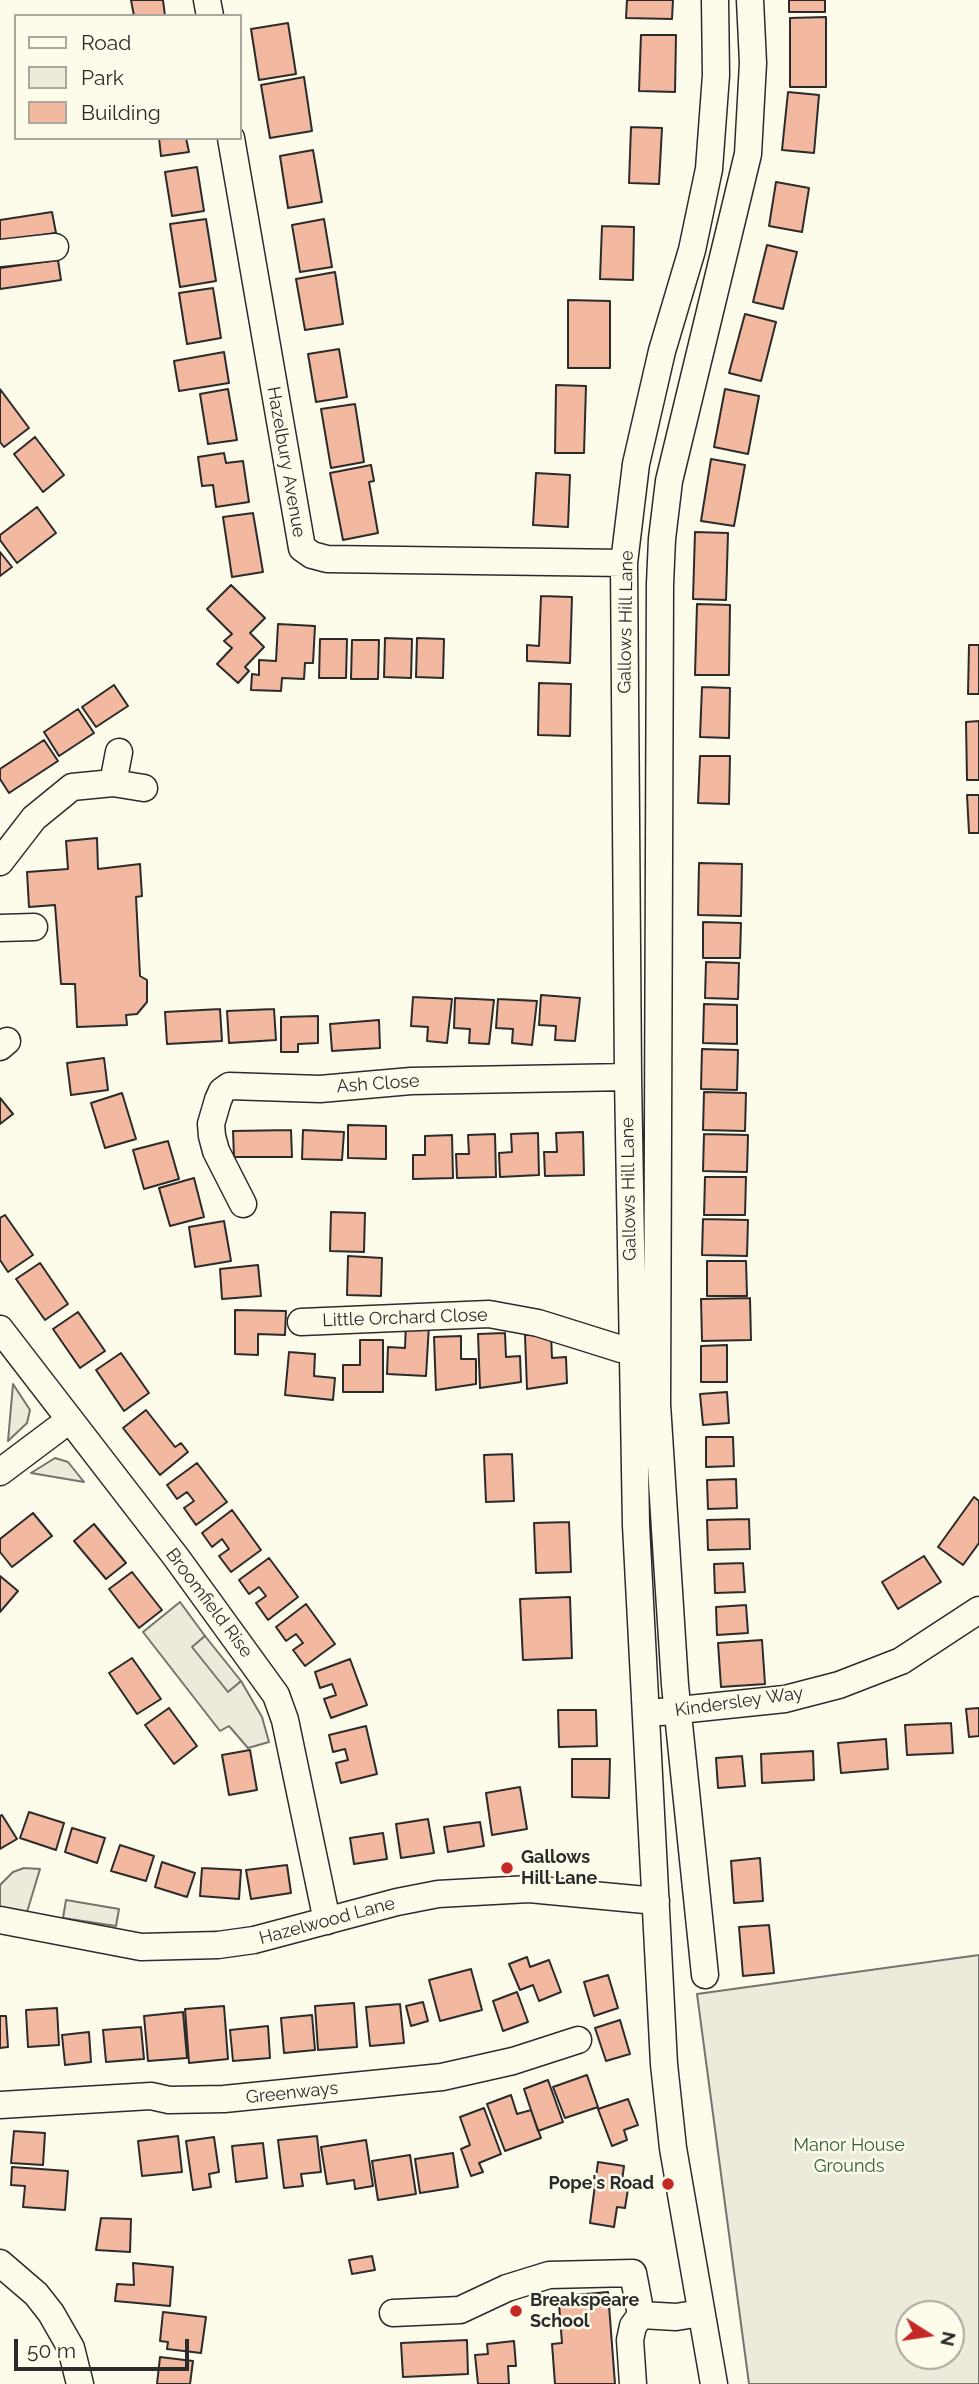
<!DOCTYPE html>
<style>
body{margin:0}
#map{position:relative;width:979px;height:2384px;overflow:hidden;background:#fdfbea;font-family:Raleway,sans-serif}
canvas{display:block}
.legend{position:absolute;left:14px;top:14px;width:228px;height:126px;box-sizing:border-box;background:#fdfbea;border:2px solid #a9a89e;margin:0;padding:9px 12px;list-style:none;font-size:21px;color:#2b2b2b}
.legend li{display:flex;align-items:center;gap:14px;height:35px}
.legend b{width:35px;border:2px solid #a9a89e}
.north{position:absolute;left:895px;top:2300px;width:70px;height:70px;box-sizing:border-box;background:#fdfbea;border:2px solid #a9a89e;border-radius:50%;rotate:102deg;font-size:19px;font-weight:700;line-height:28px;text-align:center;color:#2b2b2b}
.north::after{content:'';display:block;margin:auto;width:24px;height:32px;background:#c62828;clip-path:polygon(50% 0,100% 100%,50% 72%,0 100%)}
.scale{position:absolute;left:14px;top:2339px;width:175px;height:32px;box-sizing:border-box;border:4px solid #2b2b2b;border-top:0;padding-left:9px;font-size:21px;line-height:24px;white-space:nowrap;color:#2b2b2b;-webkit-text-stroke:5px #fdfbea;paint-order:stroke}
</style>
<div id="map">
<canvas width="979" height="2384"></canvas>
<ul class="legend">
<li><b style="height:9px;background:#fdfbea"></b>Road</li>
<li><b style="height:19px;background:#ecebdb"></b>Park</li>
<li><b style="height:19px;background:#f2b8a0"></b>Building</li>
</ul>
<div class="north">N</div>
<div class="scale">50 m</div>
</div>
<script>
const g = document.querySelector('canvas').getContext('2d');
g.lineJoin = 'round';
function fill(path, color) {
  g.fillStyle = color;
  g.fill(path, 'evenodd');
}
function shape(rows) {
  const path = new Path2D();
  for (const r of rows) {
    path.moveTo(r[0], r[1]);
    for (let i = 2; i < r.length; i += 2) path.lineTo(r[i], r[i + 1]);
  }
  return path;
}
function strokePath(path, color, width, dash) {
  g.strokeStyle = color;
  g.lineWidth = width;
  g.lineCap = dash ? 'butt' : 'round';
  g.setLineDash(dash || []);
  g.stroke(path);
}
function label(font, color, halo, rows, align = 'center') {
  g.font = font + ' Raleway,sans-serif';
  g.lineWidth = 5;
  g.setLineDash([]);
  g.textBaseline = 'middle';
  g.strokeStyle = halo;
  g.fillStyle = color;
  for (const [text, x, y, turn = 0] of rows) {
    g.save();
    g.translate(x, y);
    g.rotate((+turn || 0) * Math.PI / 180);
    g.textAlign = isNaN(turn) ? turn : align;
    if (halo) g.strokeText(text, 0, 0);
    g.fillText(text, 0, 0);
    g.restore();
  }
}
const green = shape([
 [13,1384,30,1410,27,1423,8,1441,13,1384],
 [55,1458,68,1462,84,1482,31,1473,55,1458],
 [180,1602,205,1636,193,1647,228,1691,241,1681,262,1717,269,1742,248,1748,229,1726,220,1731,143,1632,180,1602],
 [24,1868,40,1869,27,1912,0,1908,0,1885,13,1872,24,1868],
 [979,1955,979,2384,749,2384,697,1994,979,1955],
 [909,2314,951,2314,951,2356,909,2356,909,2314]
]);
fill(green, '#ecebdb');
strokePath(green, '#74746e', 2);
const parking = shape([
 [205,1636,241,1681,228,1692,192,1647,205,1636],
 [66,1900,119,1909,116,1926,63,1918,66,1900]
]);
fill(parking, '#eceadb');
strokePath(parking, '#74746e', 2);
const building = shape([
 [131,0,163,0,165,16,134,16,131,0],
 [627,0,673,0,672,19,626,18,627,0],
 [789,0,825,0,825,12,789,12,789,0],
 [826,17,826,87,790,87,790,18,826,17],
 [288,23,296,74,259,80,251,29,288,23],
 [641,35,676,35,675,92,639,91,641,35],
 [304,77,312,131,270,138,261,85,304,77],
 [788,92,819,95,814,153,782,150,788,92],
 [631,127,662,128,659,184,629,183,631,127],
 [159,138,186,138,189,152,161,156,159,138],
 [313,150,322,202,288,208,280,156,313,150],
 [197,167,204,211,172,216,165,172,197,167],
 [776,182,809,188,802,232,769,226,776,182],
 [52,212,56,233,0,241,0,220,52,212],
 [206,219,216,281,180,287,170,224,206,219],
 [324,219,332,267,300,272,292,225,324,219],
 [602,226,634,227,633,280,600,279,602,226],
 [767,245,797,252,783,309,753,302,767,245],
 [58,260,61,280,0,289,0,268,58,260],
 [335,272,343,324,305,330,296,279,335,272],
 [213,288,221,338,187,344,179,293,213,288],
 [568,300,610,301,610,368,568,368,568,300],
 [745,314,776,322,761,381,729,373,745,314],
 [339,349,347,397,316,402,308,354,339,349],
 [224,352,229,383,179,391,174,361,224,352],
 [556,385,586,386,584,453,555,453,556,385],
 [0,389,29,428,4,447,0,442,0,389],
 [228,389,237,440,208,444,200,394,228,389],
 [725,389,759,396,748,454,714,447,725,389],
 [355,404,364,462,331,468,321,409,355,404],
 [35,437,64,475,43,492,14,454,35,437],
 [224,453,226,463,243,461,249,502,216,507,213,485,202,486,198,457,224,453],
 [711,459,745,465,734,526,701,521,711,459],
 [371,465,374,481,369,482,378,533,343,540,330,473,371,465],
 [536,473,570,475,568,527,533,525,536,473],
 [37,507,56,533,17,563,0,540,0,535,37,507],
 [253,513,263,572,232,577,223,517,253,513],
 [695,532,728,533,726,600,693,599,695,532],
 [0,552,12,567,0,576,0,552],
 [231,585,265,618,250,633,264,647,245,667,249,671,238,683,217,664,232,648,224,641,232,634,207,609,231,585],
 [541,596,572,597,570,663,527,661,527,645,539,646,541,596],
 [697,604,730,605,729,675,695,675,697,604],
 [278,624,315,626,313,663,305,663,304,679,282,678,281,691,251,690,252,674,259,675,259,660,276,661,278,624],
 [385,638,412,639,411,678,384,677,385,638],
 [417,638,444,639,443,678,416,677,417,638],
 [320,639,347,639,346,678,319,678,320,639],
 [352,640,379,640,378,679,351,679,352,640],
 [969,645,979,645,979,694,968,694,969,645],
 [539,683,571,684,570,736,538,735,539,683],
 [114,685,128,706,96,727,82,707,114,685],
 [702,687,730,688,729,738,700,737,702,687],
 [78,709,94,733,59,756,44,732,78,709],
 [979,721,979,780,967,780,966,722,979,721],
 [44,740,58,761,9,793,0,779,0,769,44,740],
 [700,756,730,756,729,804,698,803,700,756],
 [967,795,979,795,979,833,969,833,967,795],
 [97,838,98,869,140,864,142,896,136,897,140,976,147,980,147,1002,137,1014,126,1015,127,1025,77,1027,75,984,61,984,55,905,29,907,27,872,68,869,66,841,97,838],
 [699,863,742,864,741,916,698,915,699,863],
 [703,922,741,923,740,958,703,958,703,922],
 [706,962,739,963,738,999,705,998,706,962],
 [541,995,580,998,575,1041,555,1040,556,1026,539,1025,541,995],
 [413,997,452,999,447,1043,427,1041,428,1027,411,1026,413,997],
 [455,998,494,1000,489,1044,469,1043,470,1029,454,1028,455,998],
 [498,999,537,1001,532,1045,512,1043,513,1029,496,1028,498,999],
 [704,1004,737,1005,737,1044,703,1043,704,1004],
 [220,1009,222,1041,167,1044,165,1012,220,1009],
 [274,1009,276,1040,229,1043,227,1011,274,1009],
 [318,1016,318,1043,298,1044,298,1052,281,1052,281,1017,318,1016],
 [379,1020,380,1048,332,1051,330,1024,379,1020],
 [702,1049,738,1050,737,1090,701,1089,702,1049],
 [104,1058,108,1090,71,1095,67,1063,104,1058],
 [704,1092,746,1093,745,1131,703,1130,704,1092],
 [122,1093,136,1139,105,1148,91,1103,122,1093],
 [0,1098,13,1114,0,1124,0,1098],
 [348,1125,386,1126,386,1159,348,1158,348,1125],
 [291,1130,292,1157,234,1157,233,1131,291,1130],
 [303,1130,344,1132,342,1160,302,1159,303,1130],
 [583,1132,584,1175,545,1176,544,1152,557,1152,556,1133,583,1132],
 [538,1133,539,1175,500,1177,499,1153,512,1152,511,1134,538,1133],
 [495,1134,496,1177,457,1178,456,1154,469,1154,468,1135,495,1134],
 [704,1134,748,1135,747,1172,703,1171,704,1134],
 [452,1135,453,1178,413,1179,413,1155,425,1155,425,1136,452,1135],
 [168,1141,179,1179,144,1189,133,1150,168,1141],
 [705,1177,746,1177,745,1215,704,1215,705,1177],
 [194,1178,204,1217,170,1226,159,1188,194,1178],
 [331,1212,365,1213,364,1252,330,1251,331,1212],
 [5,1215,33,1255,8,1272,0,1260,0,1218,5,1215],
 [703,1219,748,1220,747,1256,702,1255,703,1219],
 [224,1221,231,1261,195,1267,189,1227,224,1221],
 [348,1256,382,1258,381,1296,347,1295,348,1256],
 [707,1261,746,1261,747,1296,707,1296,707,1261],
 [40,1263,68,1304,45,1320,16,1279,40,1263],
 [258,1265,261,1296,222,1299,220,1269,258,1265],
 [750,1298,751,1340,702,1341,701,1299,750,1298],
 [235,1310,286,1311,285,1335,258,1334,258,1355,235,1354,235,1310],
 [78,1312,105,1351,80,1368,53,1329,78,1312],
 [406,1323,429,1325,426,1376,387,1374,388,1347,405,1348,406,1323],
 [505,1333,506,1357,520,1356,521,1382,480,1388,478,1334,505,1333],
 [551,1334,552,1358,566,1357,567,1383,527,1389,525,1335,551,1334],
 [461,1336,461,1359,476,1359,476,1384,436,1390,434,1337,461,1336],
 [360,1340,383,1340,383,1392,343,1392,343,1365,360,1365,360,1340],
 [727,1345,727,1382,701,1382,701,1346,727,1345],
 [289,1352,315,1354,314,1376,335,1378,333,1400,285,1395,289,1352],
 [121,1353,149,1393,124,1411,96,1370,121,1353],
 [727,1392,729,1423,703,1425,700,1394,727,1392],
 [146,1410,175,1447,181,1443,188,1452,160,1475,123,1428,146,1410],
 [706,1437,733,1437,734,1466,706,1467,706,1437],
 [512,1454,514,1501,486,1502,484,1455,512,1454],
 [197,1463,227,1502,196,1525,184,1508,194,1501,187,1492,177,1499,167,1485,197,1463],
 [736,1479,737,1508,708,1509,707,1480,736,1479],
 [974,1497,979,1501,979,1543,963,1565,938,1547,974,1497],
 [232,1510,261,1550,231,1572,219,1556,229,1549,222,1539,212,1547,202,1533,232,1510],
 [33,1513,52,1536,12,1567,0,1552,0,1539,33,1513],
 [749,1519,750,1549,708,1550,707,1520,749,1519],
 [569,1522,571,1572,536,1573,534,1523,569,1522],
 [94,1524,126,1563,106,1579,74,1541,94,1524],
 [924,1556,941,1582,898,1609,882,1582,924,1556],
 [269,1558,298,1597,268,1620,256,1603,266,1596,259,1587,249,1594,239,1580,269,1558],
 [743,1563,745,1592,715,1593,714,1564,743,1563],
 [132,1572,162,1610,139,1628,109,1589,132,1572],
 [0,1576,18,1591,0,1612,0,1576],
 [570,1597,572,1658,523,1660,520,1599,570,1597],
 [306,1604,335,1644,305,1666,293,1650,303,1643,296,1634,286,1641,276,1627,306,1604],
 [746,1605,748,1633,717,1635,716,1607,746,1605],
 [762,1640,765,1684,721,1687,718,1643,762,1640],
 [132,1658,161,1699,137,1714,109,1673,132,1658],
 [350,1659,367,1705,331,1718,324,1699,336,1695,332,1684,320,1688,315,1672,350,1659],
 [169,1708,197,1746,174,1764,145,1725,169,1708],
 [979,1708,979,1736,969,1737,966,1709,979,1708],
 [558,1710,596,1710,597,1746,559,1747,558,1710],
 [951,1723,953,1753,907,1755,905,1725,951,1723],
 [366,1726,377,1774,341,1783,336,1763,348,1760,345,1749,333,1752,329,1735,366,1726],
 [886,1739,888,1769,841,1773,838,1743,886,1739],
 [250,1750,257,1790,229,1795,222,1755,250,1750],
 [813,1751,814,1780,762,1783,761,1754,813,1751],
 [742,1756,745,1786,718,1788,716,1758,742,1756],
 [572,1759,610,1759,609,1798,572,1797,572,1759],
 [520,1787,527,1829,492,1835,486,1793,520,1787],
 [29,1812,64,1823,56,1850,20,1838,29,1812],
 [2,1815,17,1839,0,1849,0,1816,2,1815],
 [428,1819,434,1853,401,1858,396,1824,428,1819],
 [480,1822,484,1846,448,1852,444,1827,480,1822],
 [72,1828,105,1838,97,1863,65,1852,72,1828],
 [383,1833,387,1859,354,1864,350,1838,383,1833],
 [120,1845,154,1856,146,1881,111,1871,120,1845],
 [760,1858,763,1901,734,1903,731,1861,760,1858],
 [162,1862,195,1873,187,1897,155,1887,162,1862],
 [287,1865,291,1893,251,1899,246,1870,287,1865],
 [202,1868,241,1870,239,1899,200,1896,202,1868],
 [769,1925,774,1973,743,1976,739,1927,769,1925],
 [527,1957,530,1967,549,1960,561,1992,539,2001,533,1985,520,1990,509,1964,527,1957],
 [471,1969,482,2010,440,2021,429,1980,471,1969],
 [608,1975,618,2008,594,2016,584,1982,608,1975],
 [517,1992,528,2022,503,2031,493,2001,517,1992],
 [423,2002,428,2021,411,2026,406,2006,423,2002],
 [354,2003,357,2047,318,2050,315,2006,354,2003],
 [400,2004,404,2043,370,2046,366,2007,400,2004],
 [224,2006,228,2059,189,2063,185,2009,224,2006],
 [57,2008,59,2045,28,2047,26,2010,57,2008],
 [183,2012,187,2058,148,2061,144,2016,183,2012],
 [312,2015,315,2050,284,2053,281,2018,312,2015],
 [0,2016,6,2016,8,2047,0,2048,0,2016],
 [620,2020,630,2054,606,2061,595,2028,620,2020],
 [268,2026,270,2058,233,2061,230,2030,268,2026],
 [141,2027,144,2059,106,2062,103,2030,141,2027],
 [89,2032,91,2062,65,2065,62,2035,89,2032],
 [587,2075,598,2107,565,2118,553,2087,587,2075],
 [548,2080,563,2122,538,2131,524,2089,548,2080],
 [511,2095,517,2114,531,2110,541,2138,505,2151,487,2104,511,2095],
 [628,2099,638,2125,624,2130,627,2140,612,2146,598,2109,628,2099],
 [484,2108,501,2154,479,2163,483,2172,471,2176,461,2149,470,2145,460,2117,484,2108],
 [14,2131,45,2133,43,2165,11,2163,14,2131],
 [178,2136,182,2172,142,2176,138,2141,178,2136],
 [317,2136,321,2172,301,2174,303,2186,284,2188,278,2140,317,2136],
 [214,2137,219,2172,209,2174,211,2187,193,2190,186,2141,214,2137],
 [366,2140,373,2186,355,2189,354,2180,327,2184,321,2147,366,2140],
 [263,2143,267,2178,236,2182,232,2146,263,2143],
 [453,2153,458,2187,420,2193,415,2159,453,2153],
 [410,2155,416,2194,378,2200,372,2161,410,2155],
 [598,2162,624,2166,621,2188,628,2189,625,2208,617,2207,614,2227,590,2223,598,2162],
 [12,2167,68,2171,65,2210,23,2207,25,2186,11,2185,12,2167],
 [101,2218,131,2219,130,2252,96,2250,101,2218],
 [372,2256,375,2270,352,2274,349,2260,372,2256],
 [133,2263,173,2267,170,2306,115,2301,117,2284,134,2285,133,2263],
 [608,2292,615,2384,555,2384,552,2344,562,2343,559,2304,575,2303,574,2295,608,2292],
 [163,2312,206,2317,201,2353,167,2349,168,2342,160,2341,163,2312],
 [467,2340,468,2374,403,2377,401,2343,467,2340],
 [514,2341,516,2366,508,2366,509,2384,478,2384,475,2355,488,2354,487,2344,514,2341],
 [160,2357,193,2361,190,2384,157,2384,160,2357]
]);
fill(building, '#f2b8a0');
strokePath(building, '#2b2b2b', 2);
const minor = shape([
 [207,0,210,16],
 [231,138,302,548,312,555,327,559,624,563],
 [0,253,55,247],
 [113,783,119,752],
 [0,862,34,818,72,787,113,783,144,788],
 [0,928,34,927],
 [0,1047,7,1041],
 [243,1204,216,1151,212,1136,211,1124,218,1100,222,1091,229,1086,320,1089,411,1081,628,1077],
 [301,1322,489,1314,538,1323,621,1349,631,1348],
 [0,1329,176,1557,276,1695,285,1720,327,1921],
 [0,1472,68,1421],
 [660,1712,785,1699,839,1685,901,1661,979,1610],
 [0,1920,141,1947,218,1945,254,1940,397,1902,438,1894,529,1889,656,1901],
 [705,1975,675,1685,657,1404,660,584,662,539,669,481,748,154,753,63,750,0],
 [0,2105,151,2096,169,2100,224,2099,442,2077,513,2061,578,2040],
 [0,2263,36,2294,51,2313,71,2348,80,2384],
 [393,2313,460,2310,507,2288,549,2275,633,2273,641,2315],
 [633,2384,630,2340,633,2326,641,2315,676,2317,701,2313],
 [714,2384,673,2148,664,2064,636,1525,628,1077,624,563,636,464,662,351,692,250,709,169,716,75,715,0]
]);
strokePath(minor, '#2b2b2b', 29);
strokePath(minor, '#fdfbea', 26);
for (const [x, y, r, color] of [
 [507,1868,7,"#c62828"],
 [668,2184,7,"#c62828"],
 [516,2311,7,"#c62828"]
]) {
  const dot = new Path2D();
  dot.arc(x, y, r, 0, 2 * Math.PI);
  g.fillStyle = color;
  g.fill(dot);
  strokePath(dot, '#fdfbea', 2.5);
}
label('18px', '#2b2b2b', '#fdfbea', [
 ["Hazelbury Avenue",286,462,80],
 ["Gallows Hill Lane",626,622,-89],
 ["Ash Close",378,1084,-4],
 ["Gallows Hill Lane",629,1189,-91],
 ["Little Orchard Close",405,1318,-2],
 ["Broomfield Rise",209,1603,53],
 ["Kindersley Way",739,1702,-8],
 ["Hazelwood Lane",327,1921,-15],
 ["Greenways",292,2093,-6]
]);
label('bold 18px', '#2b2b2b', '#fdfbea', [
 ["Gallows",521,1858],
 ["Hill Lane",521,1879],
 ["Pope's Road",654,2184,"right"],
 ["Breakspeare",530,2301],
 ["School",530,2322]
], 'left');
label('18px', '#34623c', '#fdfbea', [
 ["Manor House",849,2146],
 ["Grounds",849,2167]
]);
</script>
